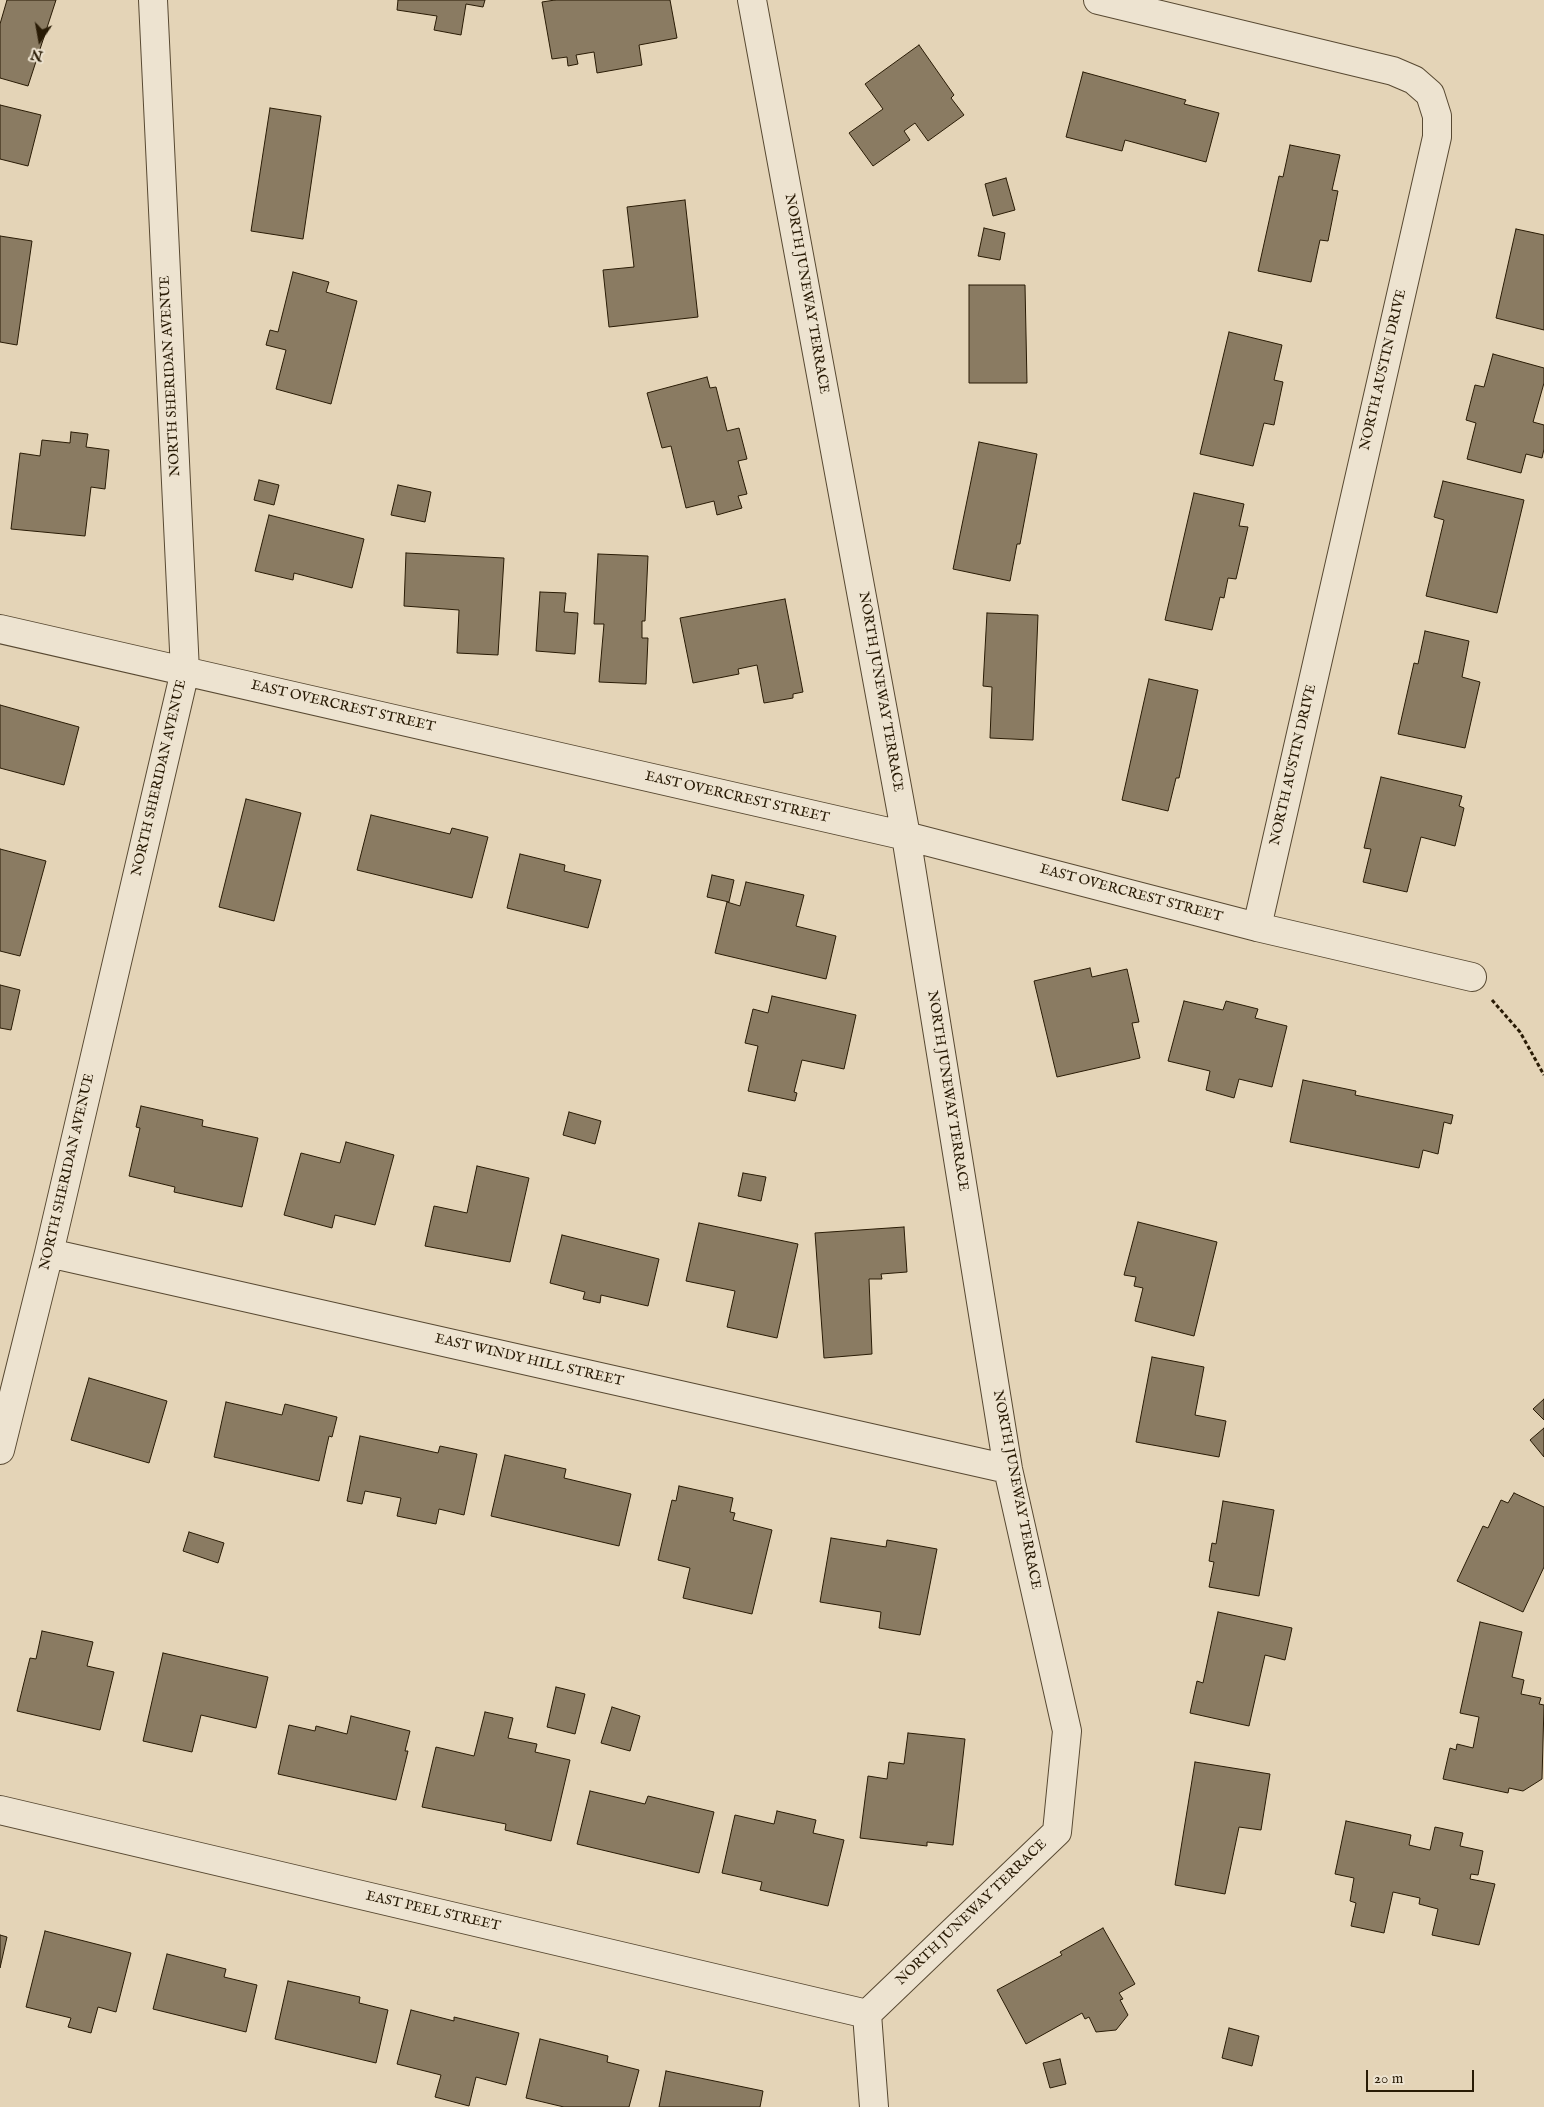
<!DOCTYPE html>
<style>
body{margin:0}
#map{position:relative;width:1544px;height:2107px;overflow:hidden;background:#e4d4b7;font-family:"IM FELL English",serif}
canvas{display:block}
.north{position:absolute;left:15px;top:15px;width:50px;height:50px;-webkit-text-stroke:4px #ede3d0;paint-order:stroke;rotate:192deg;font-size:14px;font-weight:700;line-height:20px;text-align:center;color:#291b05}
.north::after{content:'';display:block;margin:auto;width:18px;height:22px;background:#291b05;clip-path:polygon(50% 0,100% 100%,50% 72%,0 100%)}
.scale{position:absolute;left:1366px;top:2070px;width:108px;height:22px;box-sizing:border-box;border:2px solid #291b05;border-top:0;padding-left:6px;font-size:15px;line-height:18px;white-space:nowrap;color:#291b05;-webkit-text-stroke:4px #ede3d0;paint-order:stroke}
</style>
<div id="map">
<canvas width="1544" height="2107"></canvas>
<div class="north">N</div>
<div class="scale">20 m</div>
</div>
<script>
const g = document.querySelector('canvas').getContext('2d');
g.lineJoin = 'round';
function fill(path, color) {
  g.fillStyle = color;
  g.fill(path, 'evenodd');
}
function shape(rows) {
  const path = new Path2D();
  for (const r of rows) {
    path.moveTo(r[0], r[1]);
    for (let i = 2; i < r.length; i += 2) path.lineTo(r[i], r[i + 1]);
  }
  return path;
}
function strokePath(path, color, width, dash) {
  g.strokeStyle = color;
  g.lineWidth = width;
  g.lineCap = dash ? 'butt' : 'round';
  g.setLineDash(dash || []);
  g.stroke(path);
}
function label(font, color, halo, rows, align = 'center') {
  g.font = font + ' "IM FELL English",serif';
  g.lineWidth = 4;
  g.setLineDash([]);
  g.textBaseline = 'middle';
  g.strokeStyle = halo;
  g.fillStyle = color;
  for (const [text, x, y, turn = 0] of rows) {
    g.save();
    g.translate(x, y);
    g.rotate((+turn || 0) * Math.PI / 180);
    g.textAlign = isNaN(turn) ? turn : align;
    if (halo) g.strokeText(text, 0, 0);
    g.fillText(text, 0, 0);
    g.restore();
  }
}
const building = shape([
 [7,0,56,0,28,86,0,78,0,24,7,0],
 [398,0,485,0,483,7,466,4,461,35,434,30,437,16,397,10,398,0],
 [555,0,670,0,677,38,639,45,642,65,597,73,594,52,576,55,578,64,568,66,567,57,552,59,542,2,555,0],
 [919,45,954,95,951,98,964,115,928,141,915,123,904,131,910,140,873,166,849,133,883,109,865,84,919,45],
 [1083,72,1186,100,1184,104,1219,113,1206,162,1125,140,1122,151,1066,137,1083,72],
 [0,105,41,115,28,166,0,159,0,105],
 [270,108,321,116,303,239,251,231,270,108],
 [1290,145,1340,155,1332,190,1338,191,1328,241,1320,240,1311,282,1258,271,1279,176,1283,177,1290,145],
 [1006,178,1015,210,993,216,985,184,1006,178],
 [685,200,698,317,609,327,603,270,634,267,627,207,685,200],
 [984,228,1005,233,1000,260,978,256,984,228],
 [1516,229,1544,235,1544,330,1496,318,1516,229],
 [0,236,32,241,17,345,0,342,0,236],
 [293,272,329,282,326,292,357,301,331,404,276,389,286,350,266,345,270,330,278,332,293,272],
 [969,285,1025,285,1027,383,969,383,969,285],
 [1229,332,1282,345,1274,380,1283,382,1274,425,1264,423,1253,466,1200,454,1229,332],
 [1493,354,1544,368,1544,383,1533,422,1544,425,1544,449,1542,458,1526,454,1521,473,1467,459,1476,423,1466,420,1475,385,1484,387,1493,354],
 [707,377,710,388,716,387,727,431,739,428,747,459,738,461,747,494,738,496,742,508,717,515,714,501,686,508,671,446,662,448,647,393,707,377],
 [71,432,88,434,86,447,109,450,105,489,91,487,85,536,11,529,20,453,40,456,42,440,70,443,71,432],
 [979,442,1037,454,1020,544,1017,544,1010,581,953,569,979,442],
 [259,480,279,485,274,505,254,500,259,480],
 [1443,481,1524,500,1497,613,1426,596,1444,520,1434,517,1443,481],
 [398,485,431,492,425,522,391,515,398,485],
 [1194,493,1244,504,1239,526,1248,527,1236,579,1228,578,1224,598,1220,597,1212,630,1165,620,1194,493],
 [269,515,364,539,352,588,294,573,293,580,255,571,269,515],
 [406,553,504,558,498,655,457,653,459,610,404,606,406,553],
 [598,554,648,556,645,621,642,621,642,638,648,638,646,684,599,682,604,624,594,624,598,554],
 [540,592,566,593,564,612,578,613,575,654,536,651,540,592],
 [785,599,803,692,793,694,793,698,764,703,757,665,738,669,739,674,693,683,680,618,785,599],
 [987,613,1038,615,1033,740,990,738,992,687,983,686,987,613],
 [1425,631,1469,641,1462,677,1480,682,1465,748,1398,734,1414,663,1418,664,1425,631],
 [1149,679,1198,690,1179,778,1176,778,1168,811,1122,800,1149,679],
 [0,705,79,727,64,785,0,768,0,705],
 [1381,777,1462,796,1459,806,1464,808,1455,846,1421,837,1407,892,1363,882,1371,849,1364,848,1381,777],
 [246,799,301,813,274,921,219,907,246,799],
 [371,815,450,834,452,828,488,837,472,898,357,870,371,815],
 [0,849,46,861,20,956,0,951,0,849],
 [520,854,565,865,564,871,601,880,588,928,507,908,520,854],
 [712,875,734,880,729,902,707,897,712,875],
 [746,882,804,895,796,926,836,936,826,979,715,953,727,902,740,906,746,882],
 [1090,968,1092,977,1127,969,1139,1022,1132,1023,1140,1058,1057,1077,1034,981,1090,968],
 [0,985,20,990,11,1030,0,1028,0,985],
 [772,996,856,1015,844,1069,802,1060,794,1092,797,1093,795,1101,748,1091,758,1046,745,1043,753,1009,768,1013,772,996],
 [1184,1001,1223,1010,1226,1001,1258,1009,1255,1018,1287,1026,1272,1087,1239,1079,1234,1098,1206,1090,1210,1071,1168,1061,1184,1001],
 [1303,1080,1356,1091,1355,1095,1453,1115,1451,1124,1444,1122,1438,1154,1423,1150,1419,1168,1290,1142,1303,1080],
 [141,1106,203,1120,202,1126,258,1138,242,1207,174,1192,175,1187,129,1176,140,1128,136,1127,141,1106],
 [569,1112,601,1121,595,1144,563,1135,569,1112],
 [346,1142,394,1155,375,1225,335,1215,332,1228,284,1215,301,1153,340,1163,346,1142],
 [477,1166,529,1178,510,1262,425,1246,434,1206,467,1213,477,1166],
 [743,1173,766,1177,761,1201,738,1196,743,1173],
 [1138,1222,1217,1242,1194,1336,1135,1321,1143,1288,1134,1286,1136,1277,1124,1275,1138,1222],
 [699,1223,798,1244,777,1338,727,1327,735,1291,686,1281,699,1223],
 [904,1227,907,1272,881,1274,882,1279,869,1279,872,1354,824,1358,815,1233,904,1227],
 [562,1235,659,1259,648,1306,601,1295,600,1303,583,1299,585,1292,550,1283,562,1235],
 [1152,1357,1204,1367,1195,1415,1226,1421,1219,1457,1136,1442,1152,1357],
 [89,1378,167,1401,149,1463,71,1440,89,1378],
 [1544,1399,1544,1420,1533,1409,1544,1399],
 [226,1402,282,1415,285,1404,337,1417,332,1437,329,1436,319,1481,214,1457,226,1402],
 [1544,1428,1544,1457,1530,1440,1544,1428],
 [360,1436,438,1453,440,1446,477,1454,464,1515,439,1509,436,1524,397,1516,401,1498,365,1491,362,1504,347,1501,360,1436],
 [505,1455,566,1469,564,1478,631,1494,619,1546,491,1516,505,1455],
 [679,1486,733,1498,730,1512,735,1513,733,1520,772,1530,752,1614,683,1598,690,1568,658,1560,672,1500,676,1501,679,1486],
 [1514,1493,1544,1507,1544,1567,1523,1612,1457,1581,1483,1526,1488,1528,1501,1500,1508,1503,1514,1493],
 [1223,1501,1274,1510,1259,1596,1209,1587,1214,1562,1209,1561,1212,1543,1216,1544,1223,1501],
 [189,1532,224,1543,218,1563,183,1551,189,1532],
 [831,1538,886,1547,887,1540,937,1549,920,1635,879,1628,881,1612,820,1602,831,1538],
 [1218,1612,1292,1628,1285,1660,1265,1655,1249,1726,1190,1713,1197,1681,1203,1683,1218,1612],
 [1480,1622,1522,1632,1512,1677,1524,1680,1521,1694,1541,1698,1539,1704,1544,1705,1542,1779,1523,1791,1509,1788,1508,1793,1443,1779,1450,1748,1456,1750,1457,1744,1473,1748,1479,1717,1460,1713,1480,1622],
 [42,1631,93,1642,87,1666,114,1672,100,1730,17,1711,30,1658,36,1659,42,1631],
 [163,1653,268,1677,256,1728,201,1715,192,1752,143,1741,163,1653],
 [556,1687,585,1694,575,1734,547,1727,556,1687],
 [612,1707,640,1716,630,1751,601,1743,612,1707],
 [485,1712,513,1718,508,1738,537,1744,535,1752,570,1760,551,1841,505,1830,506,1824,422,1807,436,1747,474,1756,485,1712],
 [351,1716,410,1731,405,1751,408,1751,396,1800,278,1774,289,1725,315,1731,316,1726,347,1734,351,1716],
 [908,1733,965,1739,953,1845,927,1842,927,1846,860,1838,868,1776,887,1779,889,1762,904,1764,908,1733],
 [1195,1762,1270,1774,1261,1830,1239,1827,1225,1894,1175,1885,1195,1762],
 [590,1791,645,1804,648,1796,714,1812,699,1873,577,1844,590,1791],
 [777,1811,816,1820,813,1833,844,1840,828,1906,760,1890,762,1882,722,1873,735,1815,774,1824,777,1811],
 [1346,1821,1411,1835,1409,1845,1430,1850,1435,1827,1463,1833,1460,1846,1483,1851,1478,1875,1471,1874,1470,1879,1495,1884,1479,1945,1432,1935,1438,1909,1419,1904,1420,1898,1393,1892,1384,1933,1351,1926,1356,1903,1350,1901,1354,1878,1335,1874,1346,1821],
 [1103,1928,1135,1984,1119,1993,1123,1999,1120,2000,1128,2015,1116,2030,1096,2032,1089,2017,1085,2019,1082,2013,1026,2044,997,1990,1062,1955,1060,1952,1103,1928],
 [45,1931,131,1953,116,2012,98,2007,91,2033,68,2027,71,2018,26,2007,45,1931],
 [0,1935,7,1937,0,1968,0,1935],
 [167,1954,226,1969,224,1977,257,1985,246,2032,153,2009,167,1954],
 [288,1981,360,1997,359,2003,388,2010,376,2063,275,2039,288,1981],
 [411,2010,454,2021,454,2017,519,2033,506,2085,476,2077,469,2106,435,2097,441,2075,397,2064,411,2010],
 [1229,2028,1259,2036,1252,2066,1222,2058,1229,2028],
 [540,2039,608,2056,607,2062,639,2070,629,2107,564,2107,526,2098,540,2039],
 [1060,2059,1066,2084,1050,2088,1043,2063,1060,2059],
 [666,2071,763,2091,760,2107,659,2107,666,2071]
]);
fill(building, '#8a7b62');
strokePath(building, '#291b05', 1);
const minor = shape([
 [752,0,906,836,1008,1469,1067,1731,1057,1832,867,2014,874,2107],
 [1098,0,1393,71,1414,80,1430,94,1437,116,1437,137,1257,927],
 [0,629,906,836,1257,927,1472,977],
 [49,1253,1008,1469],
 [0,1450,49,1253,185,671,153,0],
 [0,1810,867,2014]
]);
strokePath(minor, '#584932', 30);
strokePath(shape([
 [1492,1000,1520,1032,1544,1075]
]), '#291b05', 3, [4, 2.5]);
strokePath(minor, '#ede3d0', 28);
label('14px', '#291b05', '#ede3d0', [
 ["NORTH JUNEWAY TERRACE",806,294,80],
 ["NORTH AUSTIN DRIVE",1384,370,-77],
 ["NORTH SHERIDAN AVENUE",171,376,-93],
 ["NORTH JUNEWAY TERRACE",880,692,80],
 ["EAST OVERCREST STREET",343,707,13],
 ["NORTH AUSTIN DRIVE",1294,765,-77],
 ["NORTH SHERIDAN AVENUE",160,778,-77],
 ["EAST OVERCREST STREET",737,798,13],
 ["EAST OVERCREST STREET",1131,894,15],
 ["NORTH JUNEWAY TERRACE",947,1091,81],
 ["NORTH SHERIDAN AVENUE",68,1172,-77],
 ["EAST WINDY HILL STREET",529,1361,13],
 ["NORTH JUNEWAY TERRACE",1016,1490,79],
 ["EAST PEEL STREET",433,1912,13],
 ["NORTH JUNEWAY TERRACE",972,1913,-44]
]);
</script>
